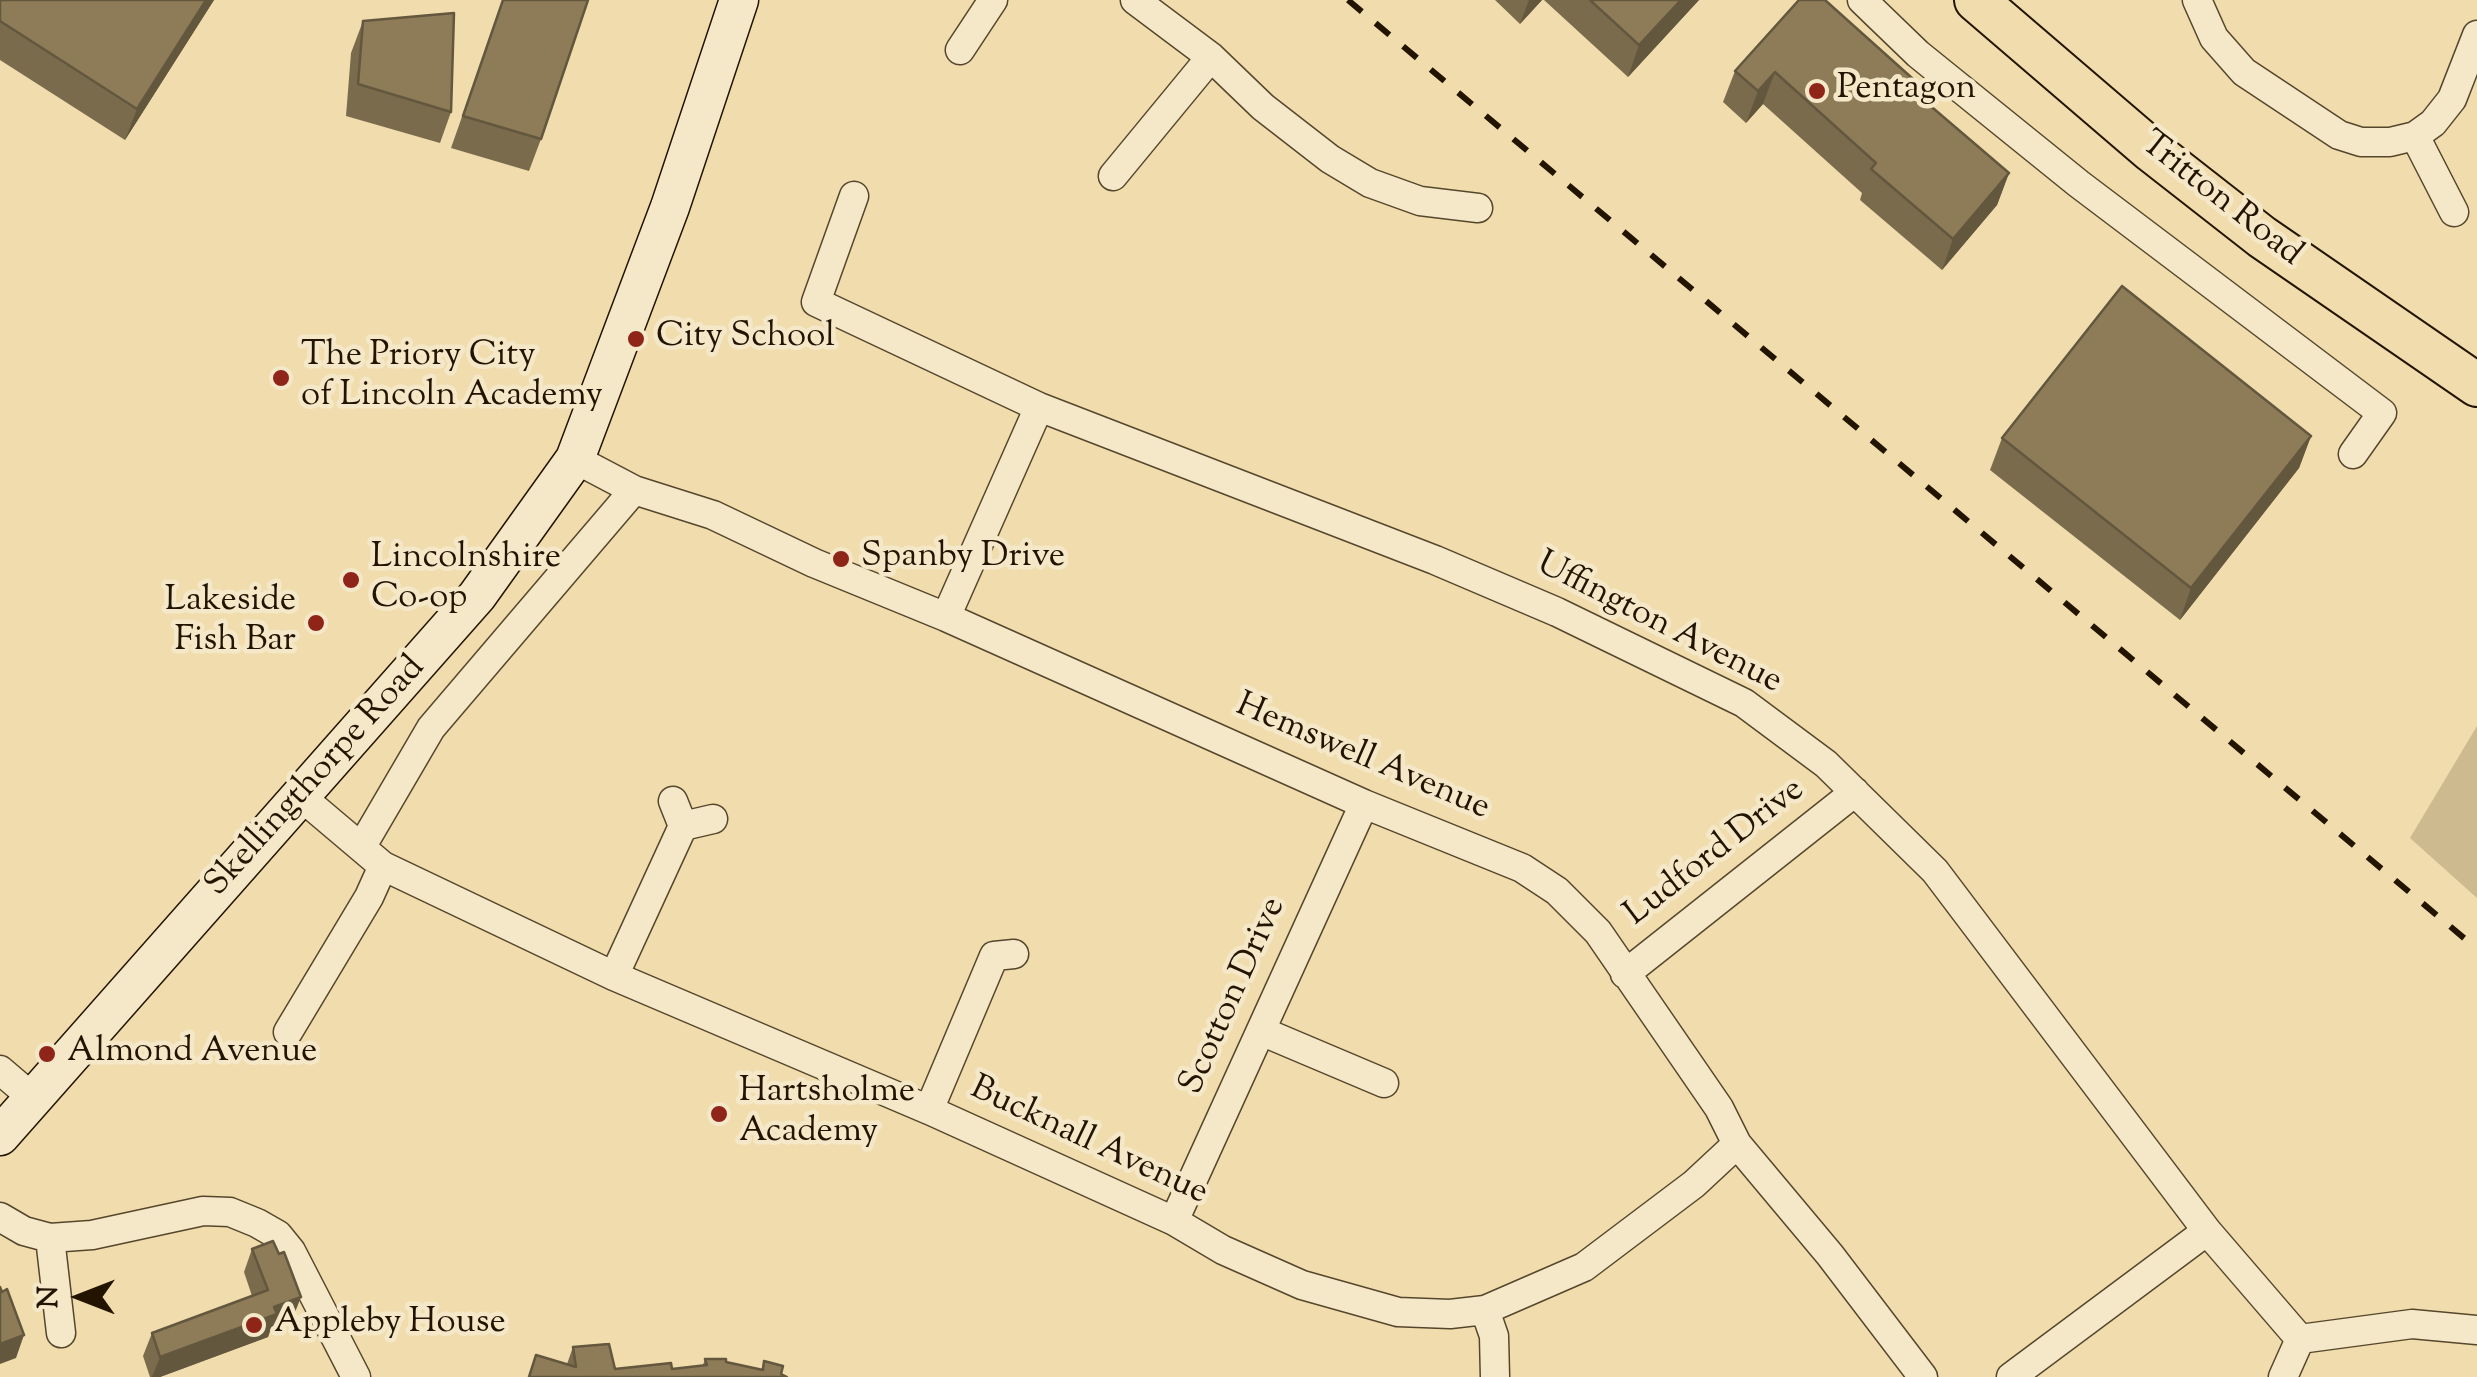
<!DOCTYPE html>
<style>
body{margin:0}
#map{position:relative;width:2477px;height:1377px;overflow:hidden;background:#f0dcac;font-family:"Sorts Mill Goudy",serif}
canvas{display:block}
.north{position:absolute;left:30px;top:1247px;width:100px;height:100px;-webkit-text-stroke:8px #f5e8c9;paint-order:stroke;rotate:270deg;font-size:28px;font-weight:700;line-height:40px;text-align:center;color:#231400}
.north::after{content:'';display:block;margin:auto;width:35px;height:45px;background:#231400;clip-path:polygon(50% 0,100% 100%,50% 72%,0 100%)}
</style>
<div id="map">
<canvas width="2477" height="1377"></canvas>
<div class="north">N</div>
</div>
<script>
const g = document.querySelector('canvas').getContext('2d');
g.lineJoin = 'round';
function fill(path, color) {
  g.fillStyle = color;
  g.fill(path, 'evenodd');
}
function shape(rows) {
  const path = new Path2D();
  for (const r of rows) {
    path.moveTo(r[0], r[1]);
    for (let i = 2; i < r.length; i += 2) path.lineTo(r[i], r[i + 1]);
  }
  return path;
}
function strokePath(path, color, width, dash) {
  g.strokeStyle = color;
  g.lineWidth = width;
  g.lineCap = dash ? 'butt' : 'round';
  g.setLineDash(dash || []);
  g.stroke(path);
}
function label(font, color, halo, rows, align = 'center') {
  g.font = font + ' "Sorts Mill Goudy",serif';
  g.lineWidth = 9;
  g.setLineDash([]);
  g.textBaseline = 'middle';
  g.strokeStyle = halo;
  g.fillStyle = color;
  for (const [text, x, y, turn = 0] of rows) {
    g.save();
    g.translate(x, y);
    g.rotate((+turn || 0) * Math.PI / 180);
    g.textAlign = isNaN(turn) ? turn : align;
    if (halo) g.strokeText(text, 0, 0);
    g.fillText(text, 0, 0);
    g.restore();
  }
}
fill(shape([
 [2477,726,2477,898,2410,838]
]), '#cdba8f');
const street = shape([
 [1135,0,1211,57,1263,107,1330,159,1370,183,1420,201,1478,208],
 [1862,0,1918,54,2079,184,2382,413,2353,454],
 [2197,0,2214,38,2244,72,2339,135,2361,142,2390,142,2415,136,2433,123,2452,99,2477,35],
 [960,50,993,0],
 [2415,136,2454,212],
 [1113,176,1211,57],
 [854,196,816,302,1039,407,1435,560,1557,612,1744,703,1826,764,1935,871,2207,1231,2300,1339],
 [575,459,634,490,713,515,814,563,946,617,1364,804,1522,868,1557,891,1598,932,1719,1108,1737,1144,1830,1255,1923,1377],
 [946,617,1039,407],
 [299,795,383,866,614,976,929,1110,1174,1221,1223,1250,1302,1285,1398,1312,1450,1314,1485,1310,1584,1267,1694,1184,1737,1144],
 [673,801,683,826],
 [683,826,713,819],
 [362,846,431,728,634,490],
 [1625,974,1855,792],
 [614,976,683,826],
 [1261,1031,1384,1083],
 [288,1032,369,897,383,866],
 [0,1070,34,1099],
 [929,1110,994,956,1014,954],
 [0,1217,24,1231,50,1238,92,1235,203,1211,230,1212,257,1223,278,1235,291,1251,356,1377],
 [1174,1221,1364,804],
 [50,1238,61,1333],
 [1485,1310,1494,1336,1495,1377],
 [2300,1339,2412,1324,2477,1330],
 [2011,1377,2207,1231],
 [2283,1377,2300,1339]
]);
const secondary = shape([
 [0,1136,477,596,575,459,670,207,739,0]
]);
const primary = shape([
 [1976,0,2152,151,2262,237,2477,385]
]);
strokePath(street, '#56462b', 31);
strokePath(secondary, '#231400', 41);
strokePath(primary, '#231400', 46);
strokePath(street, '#f5e8c9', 28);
strokePath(secondary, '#f5e8c9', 38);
strokePath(primary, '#f0dcac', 42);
strokePath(shape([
 [1348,0,2477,949]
]), '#231400', 6, [18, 18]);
fill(shape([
 [0,0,214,0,125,140,0,60],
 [503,0,541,139,529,171,451,148],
 [1495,0,1542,0,1520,24],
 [1544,0,1699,0,1628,77],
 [363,21,451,112,440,143,346,116,351,53],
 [1735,71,1912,78,1908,87,2009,173,1997,205,1942,270,1860,200,1862,193,1763,104,1746,123,1723,102],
 [2311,436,2299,468,2180,620,1990,470,2002,438],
 [252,1249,292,1320,271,1328,268,1337,160,1377,150,1377,143,1356,152,1333,252,1296,244,1272],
 [573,1347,615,1369,672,1369,703,1365,705,1359,761,1370,764,1361,781,1374,787,1377,528,1377,536,1355,567,1364]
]), '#7a6b4d');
fill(shape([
 [206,0,214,0,125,140,137,109],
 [1529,0,1542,0,1520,24],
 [1681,0,1699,0,1628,77,1639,45],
 [1775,72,1763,104,1746,123,1758,91],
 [2009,173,1997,205,1942,270,1953,239],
 [2311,436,2299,468,2180,620,2191,588],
 [301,1297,292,1320,271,1328,268,1337,160,1377,152,1377,160,1357,274,1307],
 [24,1335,16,1358,0,1364,0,1344]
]), '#63573e');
const building = shape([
 [0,0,206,0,137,109,0,21,0,0],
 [503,0,588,0,541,139,463,116,503,0],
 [1590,0,1681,0,1639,45,1590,0],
 [1799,0,1825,0,1912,78,1906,85,2009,173,1953,239,1871,169,1876,163,1775,72,1758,91,1735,71,1799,0],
 [454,13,451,112,358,84,363,21,454,13],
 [2122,286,2311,436,2191,588,2002,438,2122,286],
 [273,1241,279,1254,284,1252,301,1297,274,1307,277,1314,160,1357,152,1333,268,1290,252,1249,273,1241],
 [0,1287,2,1292,7,1289,24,1335,0,1344,0,1287],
 [609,1344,615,1369,671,1363,672,1369,707,1365,705,1359,726,1359,726,1362,763,1370,764,1361,783,1366,781,1374,787,1377,529,1377,536,1355,576,1367,573,1347,609,1344]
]);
fill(building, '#8e7c59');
strokePath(building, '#63573e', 2.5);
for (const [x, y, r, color] of [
 [1817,91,10,"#8f2418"],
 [636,339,10,"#8f2418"],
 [281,378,10,"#8f2418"],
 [841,559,10,"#8f2418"],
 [351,580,10,"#8f2418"],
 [316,623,10,"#8f2418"],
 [47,1054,10,"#8f2418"],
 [719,1114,10,"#8f2418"],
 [254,1325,10,"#8f2418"]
]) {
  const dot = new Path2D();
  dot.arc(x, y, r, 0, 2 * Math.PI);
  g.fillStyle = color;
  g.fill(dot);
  strokePath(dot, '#f5e8c9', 4);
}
label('35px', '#231400', '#f5e8c9', [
 ["Pentagon",1837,91],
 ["City School",656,339],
 ["The Priory City",301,358],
 ["of Lincoln Academy",301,398],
 ["Spanby Drive",861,559],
 ["Lincolnshire",371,560],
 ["Co-op",371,600],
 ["Lakeside",296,603,"right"],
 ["Fish Bar",296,643,"right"],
 ["Almond Avenue",67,1054],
 ["Hartsholme",739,1094],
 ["Academy",739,1134],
 ["Appleby House",274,1325]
], 'left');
label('35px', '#231400', '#f5e8c9', [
 ["Tritton Road",2220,201,38],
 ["Uffington Avenue",1658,625,27],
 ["Hemswell Avenue",1362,759,23],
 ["Skellingthorpe Road",317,778,-48],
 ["Ludford Drive",1716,854,-38],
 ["Scotton Drive",1235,997,-66],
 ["Bucknall Avenue",1088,1143,25]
]);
</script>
